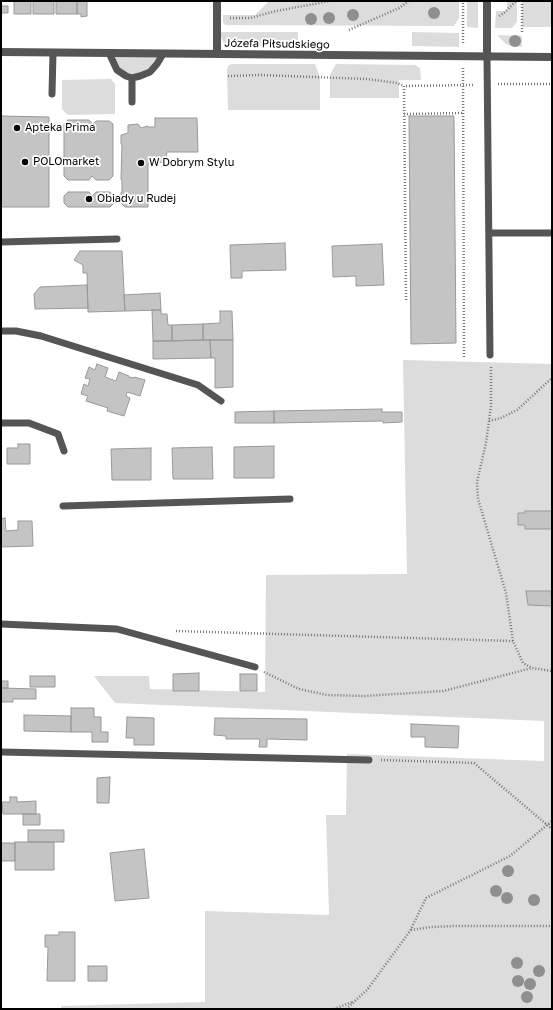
<!DOCTYPE html>
<meta charset="utf-8">
<style>
body{margin:0}
#map{position:relative;width:553px;height:1010px;overflow:hidden;background:#fff;font-family:"Golos Text",sans-serif}
canvas{display:block}
.frame{position:absolute;inset:0;border:2px solid #000;pointer-events:none}
</style>
<div id="map">
<canvas width="553" height="1010"></canvas>
<div class="frame"></div>
</div>
<script>
const g = document.querySelector('canvas').getContext('2d');
g.lineJoin = 'round';
function fill(path, color) {
  g.fillStyle = color;
  g.fill(path, 'evenodd');
}
function shape(rows) {
  const path = new Path2D();
  for (const r of rows) {
    path.moveTo(r[0], r[1]);
    for (let i = 2; i < r.length; i += 2) path.lineTo(r[i], r[i + 1]);
  }
  return path;
}
function strokePath(path, color, width, dash) {
  g.strokeStyle = color;
  g.lineWidth = width;
  g.lineCap = dash ? 'butt' : 'round';
  g.setLineDash(dash || []);
  g.stroke(path);
}
function label(font, color, halo, rows, align = 'center') {
  g.font = font + ' "Golos Text",sans-serif';
  g.lineWidth = 3.5;
  g.setLineDash([]);
  g.textBaseline = 'middle';
  g.strokeStyle = halo;
  g.fillStyle = color;
  for (const [text, x, y, turn = 0] of rows) {
    g.save();
    g.translate(x, y);
    g.rotate((+turn || 0) * Math.PI / 180);
    g.textAlign = isNaN(turn) ? turn : align;
    if (halo) g.strokeText(text, 0, 0);
    g.fillText(text, 0, 0);
    g.restore();
  }
}
fill(shape([
 [269,1,459,1,459,18,454,26,225,25,223,22,223,15,255,15],
 [467,1,478,1,478,28,467,27],
 [507,1,517,1,517,22,512,28,495,28,496,11,507,11],
 [522,1,552,1,552,27,522,27],
 [221,32,298,32,298,46,230,46,224,43,221,37],
 [412,32,459,33,459,47,412,46],
 [497,35,522,36,522,47,511,46,506,44],
 [109,53,163,54,150,72,132,78,117,70],
 [231,64,315,64,320,77,320,110,228,110,227,70,228,66],
 [336,64,415,65,420,68,421,80,399,80,399,98,330,98,330,75],
 [111,79,115,84,115,114,68,115,62,109,62,80],
 [403,360,552,364,552,1009,61,1009,61,1006,205,1002,205,911,329,915,326,815,346,815,347,754,544,761,544,721,115,703,94,676,149,676,150,689,265,692,266,575,407,574]
]), '#dcdcdc');
const building = shape([
 [1,1,2,6,8,6,8,13,1,13,1,1],
 [14,1,31,1,31,14,14,14,14,1],
 [33,1,54,1,54,14,33,14,33,1],
 [56,1,77,1,77,14,56,14,56,1],
 [77,1,87,1,87,16,81,17,81,14,77,14,77,1],
 [1,116,49,117,49,207,1,207,1,116],
 [409,116,454,116,456,343,411,344,409,116],
 [155,118,197,118,198,152,167,152,166,157,162,162,157,164,148,164,148,207,125,207,121,203,121,193,122,191,122,181,121,179,122,145,121,144,121,135,128,133,128,125,138,124,141,128,148,126,148,127,155,127,155,118],
 [68,120,89,120,93,124,96,121,109,121,113,124,113,176,109,180,96,180,92,176,89,180,68,180,64,176,64,124,68,120],
 [68,192,89,192,92,196,96,192,110,192,114,196,114,203,110,207,68,207,64,203,64,196,68,192],
 [285,243,286,270,242,271,242,278,231,278,230,245,285,243],
 [382,244,384,285,356,286,356,276,333,277,332,246,382,244],
 [80,251,122,251,125,311,88,312,87,273,83,273,83,265,74,260,80,251],
 [87,285,88,308,35,309,34,294,40,287,87,285],
 [160,293,161,310,125,311,124,295,160,293],
 [152,310,161,310,161,314,167,314,168,325,172,325,172,341,153,341,152,310],
 [220,311,232,311,233,340,203,340,203,324,220,323,220,311],
 [203,324,203,340,172,341,172,325,203,324],
 [210,340,211,358,153,359,153,341,210,340],
 [210,340,233,340,233,387,215,388,215,358,211,358,210,340],
 [97,364,108,368,105,377,116,381,119,372,129,376,129,377,133,378,134,377,145,380,140,396,127,392,126,396,130,398,124,416,107,411,108,408,86,401,88,396,81,394,84,384,88,386,90,379,85,378,89,367,95,370,97,364],
 [382,409,382,412,402,412,402,422,383,423,383,421,274,423,274,411,382,409],
 [274,411,274,423,235,423,235,412,274,411],
 [18,444,30,444,30,464,7,464,7,448,18,448,18,444],
 [274,446,274,478,234,478,234,447,274,446],
 [212,447,213,479,173,479,172,448,212,447],
 [151,448,151,480,112,480,111,449,151,448],
 [525,511,552,511,552,529,525,529,525,525,518,525,518,513,525,513,525,511],
 [5,518,6,531,18,530,18,521,32,521,33,546,1,547,1,519,5,518],
 [526,591,551,591,552,606,528,605,526,591],
 [199,673,199,691,173,691,173,674,199,673],
 [240,674,257,674,257,691,240,691,240,674],
 [30,676,55,676,55,687,30,687,30,676],
 [1,681,8,681,8,688,1,688,1,681],
 [1,688,36,689,36,699,13,699,13,702,1,702,1,688],
 [71,708,94,708,94,717,101,717,101,732,108,732,108,742,92,742,92,732,71,732,71,708],
 [24,715,71,716,71,732,24,731,24,715],
 [127,717,154,718,154,745,134,745,134,738,126,738,127,717],
 [215,718,307,719,307,740,267,739,267,747,259,747,260,739,226,739,226,736,214,735,215,718],
 [411,724,459,726,458,748,425,747,425,737,411,737,411,724],
 [110,777,109,803,97,803,97,778,110,777],
 [10,797,17,797,17,802,36,801,36,814,3,814,2,802,10,802,10,797],
 [23,814,40,814,40,825,23,825,23,814],
 [28,830,64,830,64,842,28,842,28,830],
 [15,842,54,842,54,870,15,870,15,842],
 [1,843,15,843,15,861,1,861,1,843],
 [144,849,149,898,115,901,110,853,144,849],
 [59,932,75,932,75,981,47,981,48,947,45,947,45,935,59,935,59,932],
 [88,966,107,966,107,981,88,981,88,966]
]);
fill(building, '#c4c4c4');
strokePath(building, '#999', 1);
strokePath(shape([
 [522,1,522,32],
 [499,16,504,13,516,1],
 [230,18,250,18,276,11,330,1],
 [349,30,399,8,409,1],
 [463,43,463,1],
 [463,68,464,358],
 [228,76,260,75,367,79,397,83,404,86],
 [498,84,552,84],
 [404,114,464,113],
 [406,300,404,86,475,85],
 [491,367,491,406,486,443,477,482,478,499,506,593,513,641],
 [489,421,501,418,517,410,552,378],
 [176,631,513,641,523,663,532,668],
 [264,672,299,689,327,695,364,696,443,691,532,668,552,671],
 [381,760,474,763,552,829],
 [411,930,431,927,454,926,552,926],
 [334,1009,352,1002],
 [346,1009,367,990,410,931,426,898,510,856,552,821]
]), '#777', 2.5, [1, 2]);
strokePath(shape([
 [109,53,117,70,126,76,132,78,140,76,150,72,157,64,163,54],
 [487,57,490,355],
 [132,78,132,102],
 [52,94,53,53],
 [489,233,552,233],
 [1,242,117,239],
 [1,331,16,331,41,336,198,385,221,401],
 [1,423,29,423,58,434,64,451],
 [63,506,290,499],
 [1,624,117,629,255,667],
 [1,752,369,760]
]), '#555', 7);
strokePath(shape([
 [217,1,217,54],
 [487,1,487,57],
 [1,52,552,57]
]), '#555', 8);
g.fillStyle = '#8f8f8f';
for (const [x, y] of [
 [434,13],
 [353,15],
 [329,18],
 [311,19],
 [515,41],
 [508,871],
 [496,891],
 [507,898],
 [534,900],
 [517,963],
 [539,971],
 [518,981],
 [530,984],
 [527,997]
]) {
  g.beginPath();
  g.arc(x, y, 6, 0, 2 * Math.PI);
  g.fill();
}
for (const [x, y, r, color] of [
 [17,128,4,"#000"],
 [25,162,4,"#000"],
 [141,163,4,"#000"],
 [89,199,4,"#000"]
]) {
  const dot = new Path2D();
  dot.arc(x, y, r, 0, 2 * Math.PI);
  g.fillStyle = color;
  g.fill(dot);
  strokePath(dot, '#fff', 1.5);
}
label('11px', '#000', '#fff', [
 ["Józefa Piłsudskiego",277,44,1]
]);
label('11px', '#000', '#fff', [
 ["Apteka Prima",25,128],
 ["POLOmarket",33,162],
 ["W Dobrym Stylu",149,163],
 ["Obiady u Rudej",97,199]
], 'left');
</script>
